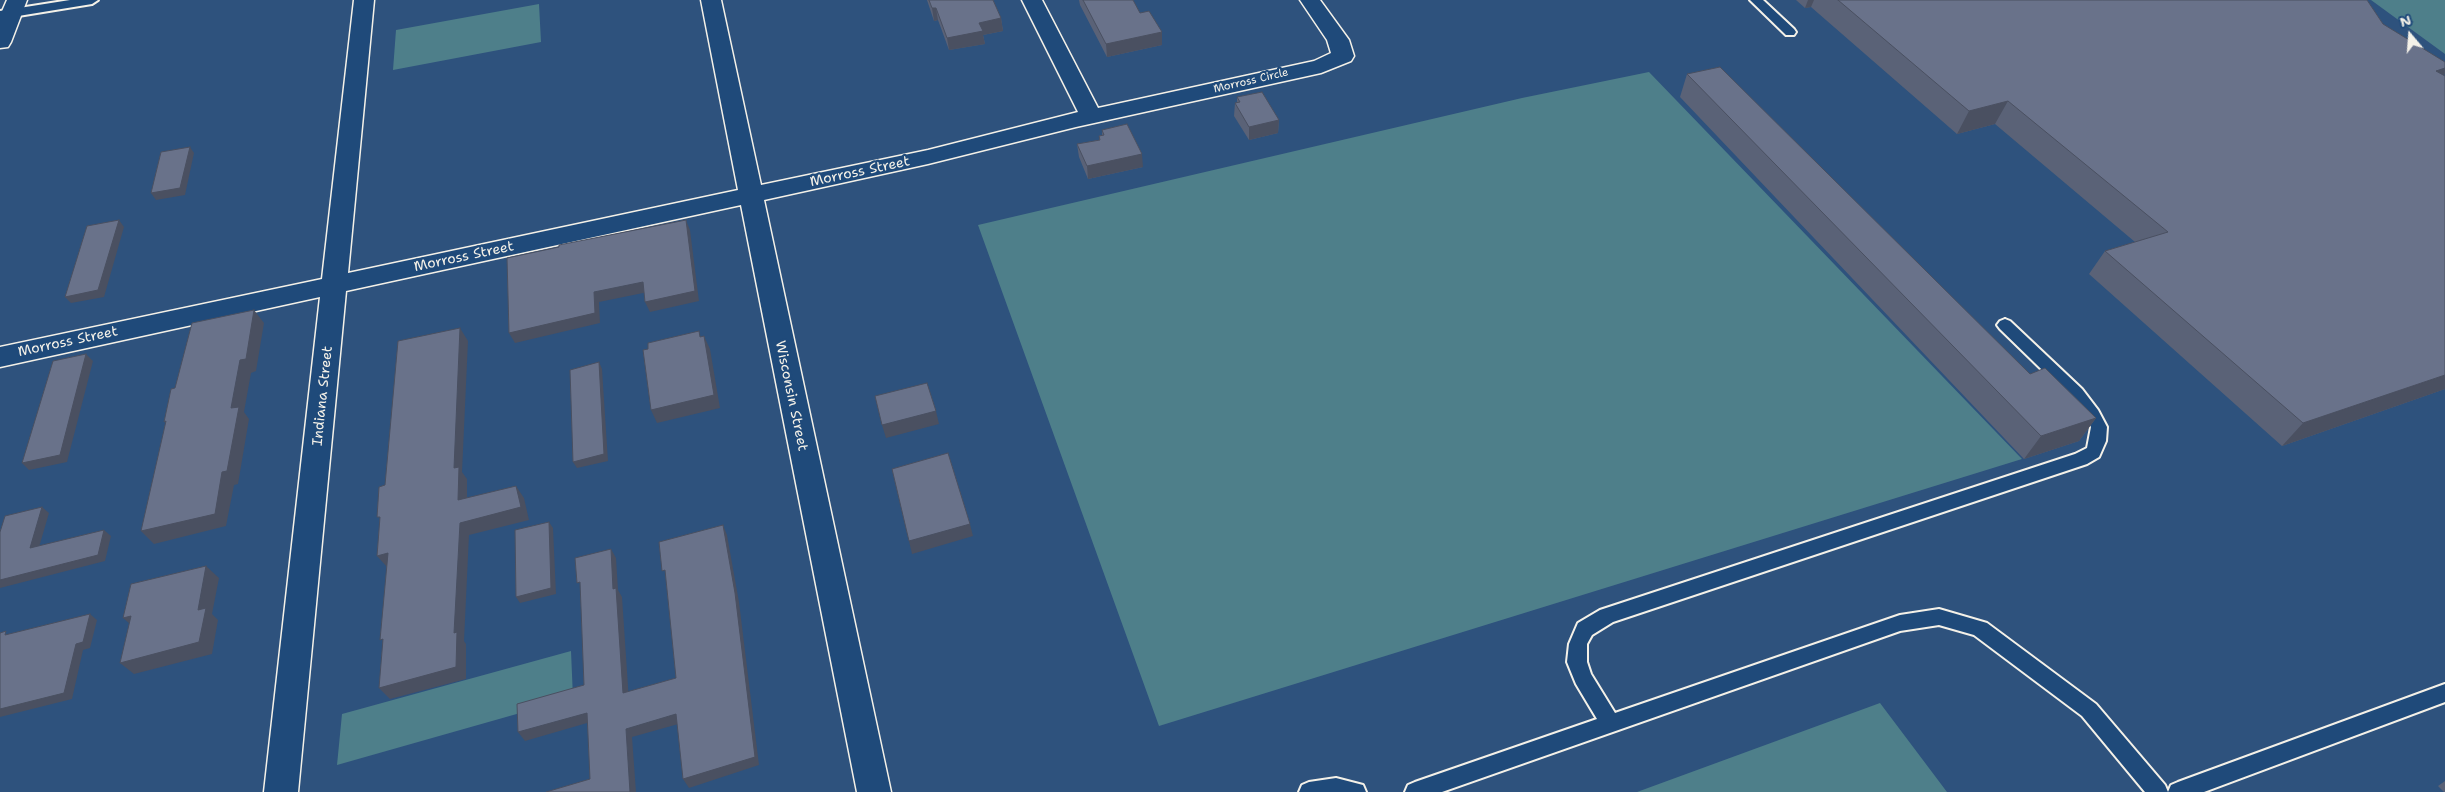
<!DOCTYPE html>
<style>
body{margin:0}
#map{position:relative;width:2445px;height:792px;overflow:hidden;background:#2e527d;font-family:"Shantell Sans",sans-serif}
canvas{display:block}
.north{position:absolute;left:2385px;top:10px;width:50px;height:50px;-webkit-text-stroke:4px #1f4a7a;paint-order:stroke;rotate:342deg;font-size:14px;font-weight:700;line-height:20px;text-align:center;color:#f4f1e8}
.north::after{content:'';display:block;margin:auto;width:18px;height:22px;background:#f4f1e8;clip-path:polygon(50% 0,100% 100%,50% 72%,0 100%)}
</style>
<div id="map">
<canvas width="2445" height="792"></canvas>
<div class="north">N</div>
</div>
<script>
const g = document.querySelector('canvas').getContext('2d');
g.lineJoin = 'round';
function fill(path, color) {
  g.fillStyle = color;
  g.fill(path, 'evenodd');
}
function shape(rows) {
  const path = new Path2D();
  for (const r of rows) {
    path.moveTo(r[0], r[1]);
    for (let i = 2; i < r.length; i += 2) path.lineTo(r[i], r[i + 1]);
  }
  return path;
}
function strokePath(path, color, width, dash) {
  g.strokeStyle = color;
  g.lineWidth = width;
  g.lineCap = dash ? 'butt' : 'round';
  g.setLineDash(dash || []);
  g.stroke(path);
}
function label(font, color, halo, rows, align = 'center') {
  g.font = font + ' "Shantell Sans",sans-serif';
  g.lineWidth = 4.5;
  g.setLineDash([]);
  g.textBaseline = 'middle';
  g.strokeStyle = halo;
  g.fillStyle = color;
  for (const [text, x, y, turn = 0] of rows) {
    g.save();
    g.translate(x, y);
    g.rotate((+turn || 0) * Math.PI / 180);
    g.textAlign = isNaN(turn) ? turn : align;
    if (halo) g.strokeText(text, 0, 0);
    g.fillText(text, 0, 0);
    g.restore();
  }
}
fill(shape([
 [2371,0,2445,0,2445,54],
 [539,4,541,42,393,70,396,30],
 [1649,72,2022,459,1159,726,978,225,1522,98],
 [571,651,573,698,337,765,342,714],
 [1880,703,1947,792,1637,792]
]), '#4e7f8a');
const service = shape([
 [70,0,98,0,92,4,0,19,0,11,70,0],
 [1750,0,1763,0,1794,29,1796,32,1794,35,1786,35,1750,0],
 [2005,319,2010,321,2082,389,2098,410,2107,427,2106,441,2099,457,2087,464,1613,622,1592,635,1587,644,1587,662,1591,674,1615,713,1900,615,1939,609,1987,623,2096,704,2165,785,2168,792,2171,785,2178,782,2445,684,2445,702,2204,792,2145,792,2082,716,1974,635,1939,625,1900,631,1442,792,1405,792,1408,785,1415,782,1597,719,1576,684,1567,662,1569,644,1578,623,1600,610,2075,454,2087,448,2091,427,2086,418,2070,397,2000,329,1997,325,2000,321,2005,319],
 [1336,778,1363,785,1366,792,1299,792,1302,785,1309,782,1336,778]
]);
const minor = shape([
 [7,0,27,0,11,42,8,47,0,48,0,16,7,0],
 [354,0,374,0,348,273,738,190,701,0,721,0,761,185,928,150,1078,112,1022,0,1042,0,1098,108,1314,61,1331,53,1327,40,1300,0,1320,0,1349,40,1354,56,1351,61,1321,73,1076,127,928,164,764,200,891,792,857,792,741,205,346,291,298,792,264,792,320,297,0,367,0,347,322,279,354,0]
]);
strokePath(service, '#f4f1e8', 4);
strokePath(minor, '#f4f1e8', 3);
fill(service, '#1f4a7a');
fill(minor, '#1f4a7a');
fill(shape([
 [927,0,993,0,1001,18,1003,31,983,35,985,44,949,50,938,20,934,21],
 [1079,0,1133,0,1140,13,1162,32,1162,45,1107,57,1080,5],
 [1796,0,2367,0,2383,24,2444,75,2445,389,2282,446,2089,274,2105,251,2135,242,1995,124,1957,134,1811,7,1805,8],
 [1687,74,2030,374,2096,418,2079,441,2024,459,1680,97],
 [1237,97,1279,120,1278,133,1249,140,1234,116,1235,103,1237,103],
 [1102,130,1143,167,1088,179,1079,157,1077,144,1099,140,1099,136,1102,135],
 [2445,781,2445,792,2444,792,2438,786]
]), '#5a6277');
fill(shape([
 [1808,0,1814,0,1811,7,1805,8],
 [932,8,936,8,938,20,934,21],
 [1001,18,1003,31,983,35,985,44,949,50,947,38,979,23],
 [1162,32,1162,45,1107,57,1106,44],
 [2445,68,2445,74,2432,89,2436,71],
 [2008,101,1995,124,1957,134,1969,111],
 [1279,120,1278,133,1249,140,1249,127],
 [190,147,194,153,185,195,156,200,151,193],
 [1142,154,1143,167,1088,179,1087,166],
 [119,220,124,227,104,297,71,303,65,297],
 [686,220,690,230,699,301,650,312,645,302],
 [643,282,648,292,599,302,600,323,515,343,509,333,594,292],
 [254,310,264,323,256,371,251,373,244,412,249,419,238,484,234,485,226,526,154,544,141,531,231,408,240,360],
 [460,328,468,341,462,472,467,479,467,513,458,500,454,468],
 [704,336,710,349,720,408,657,423,651,410],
 [86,354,93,361,67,462,29,470,22,463],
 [599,362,602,369,608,461,577,468,573,462],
 [2445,375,2445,389,2282,446,2303,423],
 [936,411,939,424,886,438,882,425],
 [2096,418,2079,441,2024,459,2041,436],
 [516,486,524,498,529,520,469,535,464,641,466,644,466,679,390,699,379,688,454,633,460,523],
 [42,507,49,513,37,554,30,548],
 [549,522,553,528,556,594,520,603,516,597],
 [970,524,973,536,912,554,909,541],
 [723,525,727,535,739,602,759,765,689,788,683,779],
 [104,530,111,536,105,561,0,588,0,580],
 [611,549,616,558,618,590,622,597,629,701,623,693,613,589],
 [388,553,387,567,377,556],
 [206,566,219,578,212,614,218,620,212,654,134,674,120,663,198,610],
 [90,614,97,620,90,648,83,650,72,699,0,717,0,709,76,644],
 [131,616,137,630,123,618],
 [587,713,594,721,525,741,518,732],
 [676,714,682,723,632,737,636,792,630,792,626,729]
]), '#4a5061');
const building = shape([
 [929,0,993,0,1001,18,979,23,983,31,947,38,936,8,932,8,929,0],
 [1083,0,1133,0,1140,13,1149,11,1162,32,1106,44,1083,0],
 [1838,0,2367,0,2383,24,2445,62,2445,68,2436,71,2445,76,2445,375,2303,423,2105,251,2168,232,2008,101,1969,111,1838,0],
 [1720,67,2030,374,2045,368,2096,418,2041,436,1687,74,1720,67],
 [1262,92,1279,120,1249,127,1235,103,1240,102,1237,97,1262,92],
 [1127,124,1142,154,1087,166,1077,144,1100,140,1099,136,1104,135,1102,130,1127,124],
 [190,147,180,188,151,193,161,152,190,147],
 [119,220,98,290,65,297,87,226,119,220],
 [686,220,695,291,645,302,643,282,594,292,595,313,509,333,507,258,559,247,559,245,686,220],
 [254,310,246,359,240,360,231,408,239,407,227,471,222,472,215,514,141,531,166,421,164,422,171,389,175,388,192,323,254,310],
 [460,328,454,468,459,467,458,500,516,486,521,507,460,523,454,633,457,632,456,667,379,688,383,639,380,640,388,553,377,556,380,517,377,517,379,487,385,485,398,341,460,328],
 [699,331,700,337,704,336,714,395,651,410,643,350,648,349,648,343,699,331],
 [86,354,60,455,22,463,53,361,86,354],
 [599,362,604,454,573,462,570,370,599,362],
 [927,383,936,411,882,425,875,396,927,383],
 [948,453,970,524,909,541,892,469,948,453],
 [42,507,30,548,104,530,98,555,0,580,0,532,5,516,42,507],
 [549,522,551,588,516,597,515,530,549,522],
 [723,525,735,593,755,757,683,779,676,714,626,729,630,792,546,792,590,779,587,713,518,732,517,704,584,685,580,582,577,583,575,558,611,549,613,589,616,588,623,693,676,678,665,570,662,571,659,542,723,525],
 [206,566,198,610,206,608,199,642,120,663,131,616,123,618,131,584,206,566],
 [90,614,83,642,76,644,64,693,0,709,0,633,6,631,5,635,90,614]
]);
fill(building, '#69728a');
strokePath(building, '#4a5061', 1);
label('11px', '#f4f1e8', '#1f4a7a', [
 ["Morross Circle",1251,81,-13]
]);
label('14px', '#f4f1e8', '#1f4a7a', [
 ["Morross Street",860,172,-12],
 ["Morross Street",464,257,-12],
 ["Morross Street",68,342,-12],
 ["Indiana Street",323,396,-84],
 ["Wisconsin Street",791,396,78]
]);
</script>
